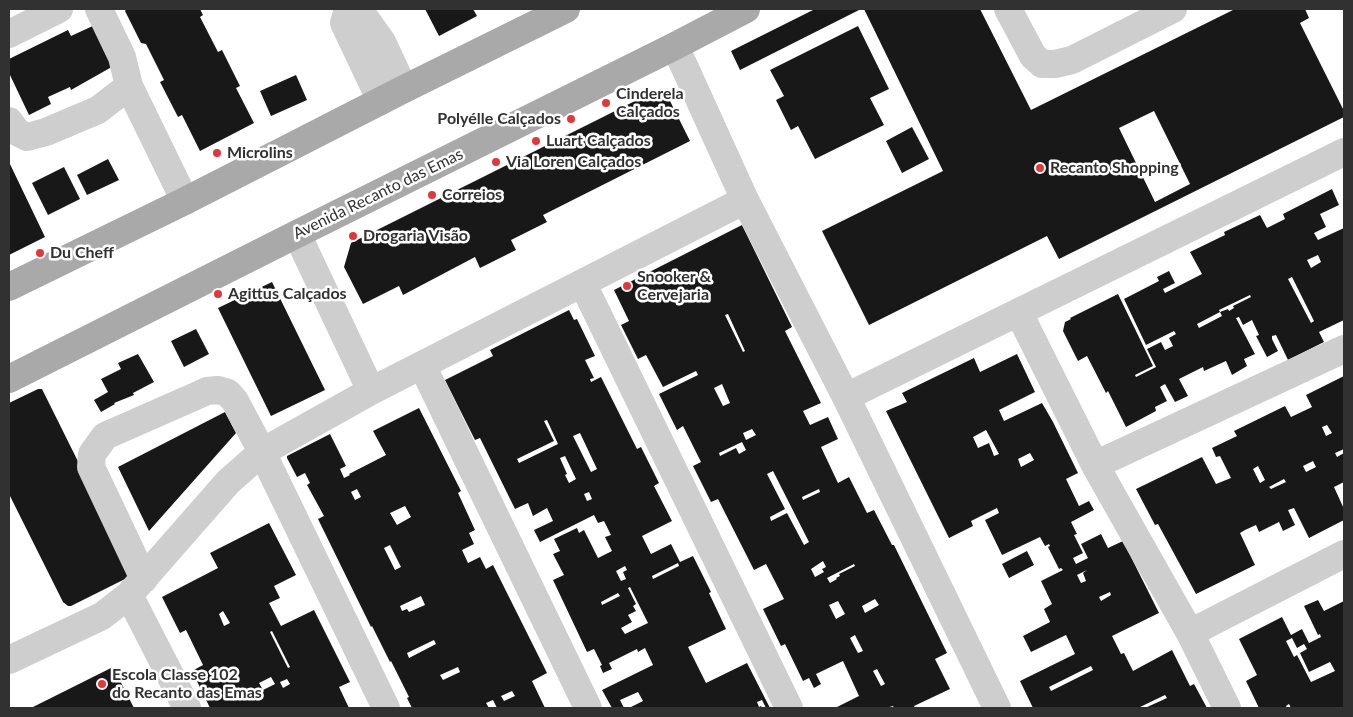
<!DOCTYPE html>
<meta charset="utf-8">
<style>
body{margin:0}
#map{position:relative;width:1353px;height:717px;overflow:hidden;background:#fff;font-family:Lato,sans-serif}
canvas{display:block}
.frame{position:absolute;inset:0;border:10px solid #313131;pointer-events:none}
</style>
<div id="map">
<canvas width="1353" height="717"></canvas>
<div class="frame"></div>
</div>
<script>
const g = document.querySelector('canvas').getContext('2d');
g.lineJoin = 'round';
function fill(path, color) {
  g.fillStyle = color;
  g.fill(path, 'evenodd');
}
function shape(rows) {
  const path = new Path2D();
  for (const r of rows) {
    path.moveTo(r[0], r[1]);
    for (let i = 2; i < r.length; i += 2) path.lineTo(r[i], r[i + 1]);
  }
  return path;
}
function strokePath(path, color, width, dash) {
  g.strokeStyle = color;
  g.lineWidth = width;
  g.lineCap = dash ? 'butt' : 'round';
  g.setLineDash(dash || []);
  g.stroke(path);
}
function label(font, color, halo, rows, align = 'center') {
  g.font = font + ' Lato,sans-serif';
  g.lineWidth = 5;
  g.setLineDash([]);
  g.textBaseline = 'middle';
  g.strokeStyle = halo;
  g.fillStyle = color;
  for (const [text, x, y, turn = 0] of rows) {
    g.save();
    g.translate(x, y);
    g.rotate((+turn || 0) * Math.PI / 180);
    g.textAlign = isNaN(turn) ? turn : align;
    if (halo) g.strokeText(text, 0, 0);
    g.fillText(text, 0, 0);
    g.restore();
  }
}
fill(shape([
 [126,9,200,9,203,15,200,17,218,52,222,50,240,86,236,88,254,123,200,151,182,115,178,117,160,82,164,80,146,44,141,43,125,11],
 [425,9,473,9,477,16,439,36],
 [815,9,861,9,740,70,731,51],
 [864,9,980,9,1031,110,1235,9,1305,9,1309,18,1300,23,1344,111,1344,117,1059,259,1047,236,869,325,822,231,943,171],
 [1154,111,1190,184,1155,202,1119,128],
 [97,24,117,64,71,90,70,87,48,97,51,104,29,115,9,73,9,59,68,30,71,36],
 [858,26,889,89,870,98,884,125,815,159,798,126,791,130,776,100,784,96,770,70],
 [296,75,307,100,271,116,260,91],
 [649,94,670,101,690,141,543,215,547,222,511,240,516,250,480,268,475,257,403,295,399,286,363,304,344,267,351,243],
 [912,127,929,159,902,173,886,141],
 [108,159,119,180,87,195,77,175],
 [9,162,45,237,9,255],
 [64,167,80,199,48,215,32,183],
 [1332,189,1339,205,1320,214,1326,227,1314,233,1318,240,1344,228,1344,320,1319,332,1324,342,1288,360,1276,335,1272,336,1272,339,1278,351,1267,357,1256,336,1259,335,1252,320,1243,325,1239,317,1236,318,1255,354,1244,359,1247,366,1232,375,1226,361,1204,371,1203,367,1179,379,1188,396,1175,402,1165,384,1160,387,1167,401,1155,407,1156,411,1126,427,1108,391,1106,393,1087,356,1078,361,1063,331,1065,322,1071,319,1070,318,1118,294,1153,366,1135,375,1136,377,1156,367,1147,349,1161,342,1165,350,1173,346,1169,338,1176,334,1174,331,1146,345,1124,299,1159,281,1157,277,1169,271,1175,283,1163,289,1165,293,1202,274,1190,252,1225,235,1224,232,1260,215,1267,228,1285,219,1283,214],
 [1318,255,1321,262,1311,268,1307,260],
 [1292,277,1314,321,1311,323,1288,279],
 [1250,295,1251,297,1233,306,1234,308,1229,311,1228,309,1220,312,1222,316,1199,328,1197,324,1220,312,1219,310],
 [742,225,792,327,785,331,821,403,803,411,810,425,828,417,838,439,821,447,838,483,849,477,867,513,874,510,892,545,894,545,947,653,935,659,950,689,914,706,915,708,894,708,893,706,886,708,835,708,859,696,843,661,816,674,821,684,814,688,809,678,803,681,785,644,781,646,763,609,784,599,766,564,754,570,718,499,711,502,693,466,701,462,683,426,677,430,659,394,698,375,696,371,663,387,646,355,638,359,621,325,629,321,614,290],
 [728,314,745,351,743,352,725,315],
 [722,384,730,403,723,406,714,388],
 [752,429,756,435,746,440,743,433],
 [742,442,746,450,739,454,736,448,720,456,719,453],
 [773,471,809,542,804,545,787,513,771,521,770,517,785,509,767,474],
 [819,489,820,492,803,500,802,497],
 [823,561,826,567,822,569,824,572,815,577,811,569],
 [854,564,855,566,839,574,840,576,836,578,837,579,830,583,827,578],
 [875,599,879,605,865,613,862,606],
 [838,601,845,614,836,619,829,605],
 [855,635,863,651,858,653,850,638],
 [877,669,885,684,881,686,873,671],
 [272,282,325,390,271,416,218,308],
 [569,310,574,320,577,319,595,356,585,360,594,378,590,379,591,382,601,377,637,449,641,447,659,483,654,486,672,521,642,536,651,554,671,544,680,562,693,556,711,592,709,593,726,629,688,647,706,683,747,663,770,708,766,708,762,700,757,702,759,707,761,706,762,708,629,708,643,701,638,692,620,700,624,708,612,708,602,690,653,665,645,648,638,652,637,649,609,663,612,669,603,673,600,666,602,665,594,649,587,652,553,580,564,575,553,554,560,551,554,539,577,528,579,533,584,530,598,558,612,551,605,537,611,535,604,521,598,523,594,515,540,542,534,530,553,521,547,508,533,516,528,503,515,509,480,438,475,440,445,380,493,356,490,350],
 [547,420,558,444,519,463,517,459,554,441,544,421],
 [580,433,597,469,591,472,573,436],
 [565,456,576,479,569,483,565,475,567,474,560,458],
 [589,492,592,499,587,501,584,494],
 [678,563,679,566,653,579,652,576],
 [625,566,627,570,623,572,626,579,621,581,616,571],
 [630,587,648,623,625,634,621,628,632,622,628,615,636,611,633,606,636,604,628,588],
 [618,593,620,596,602,605,601,602],
 [196,329,209,354,184,367,171,341],
 [138,354,154,382,133,393,134,395,114,403,115,404,101,412,94,400,108,392,101,379,121,369,118,363],
 [1017,354,1035,392,999,410,1004,421,1042,403,1053,422,1078,473,1066,479,1079,506,1089,501,1094,510,1071,522,1077,534,1074,535,1083,553,1073,558,1076,564,1088,558,1081,544,1101,534,1108,548,1123,541,1159,613,1112,636,1121,654,1124,653,1133,671,1172,650,1190,686,1194,684,1207,708,1145,708,1167,698,1165,695,1138,708,1033,708,1020,681,1075,654,1066,635,1031,652,1023,636,1050,622,1044,609,1052,604,1041,581,1063,570,1061,568,1059,569,1048,547,1050,546,1049,544,1045,546,1040,537,1002,555,985,520,999,513,997,508,971,521,973,526,949,538,886,411,907,402,902,393,974,358,980,372],
 [986,430,999,454,994,456,989,443,978,448,973,437],
 [1030,453,1034,460,1021,467,1018,459],
 [1087,570,1083,573,1086,581,1081,583,1077,575],
 [1110,592,1111,595,1101,601,1099,597],
 [1091,666,1093,670,1051,691,1049,687],
 [1344,376,1344,449,1335,453,1337,457,1344,453,1344,482,1334,487,1344,509,1344,520,1309,538,1294,508,1288,510,1295,525,1283,531,1279,522,1259,532,1256,525,1245,530,1240,533,1255,565,1196,594,1158,524,1155,525,1136,489,1202,457,1216,484,1231,478,1220,456,1216,457,1212,448,1237,436,1234,431,1285,406,1291,417,1312,407,1306,395],
 [1327,425,1332,433,1326,436,1322,427],
 [1313,461,1316,467,1306,472,1303,466],
 [1258,466,1265,480,1260,483,1253,469],
 [1284,479,1286,482,1271,489,1269,487],
 [38,389,42,389,131,568,129,577,71,606,68,606,63,602,9,494,9,403],
 [419,408,461,491,458,493,475,530,469,533,474,544,462,550,468,563,480,557,486,569,493,565,547,673,532,681,545,708,497,708,493,700,486,703,489,708,412,708,407,698,409,697,391,661,390,662,372,626,371,627,318,519,324,516,307,485,310,483,305,473,297,477,287,458,287,456,330,434,346,466,340,469,344,478,350,475,349,474,386,455,373,431],
 [357,489,361,497,355,500,351,492],
 [405,506,411,517,397,525,390,513],
 [390,545,401,567,395,570,384,548],
 [421,596,425,605,409,612,407,609,402,611,400,606],
 [434,640,436,644,409,658,407,653],
 [458,667,460,672,443,680,440,675],
 [512,691,515,696,504,701,501,696],
 [225,412,236,433,149,531,118,467],
 [269,523,296,575,274,586,280,598,269,603,281,626,314,610,350,682,339,687,349,708,210,708,192,671,203,665,186,630,180,633,162,597,218,568,210,553],
 [223,611,230,623,224,626,219,614],
 [272,631,290,667,288,668,270,632],
 [271,677,275,684,263,690,259,683],
 [287,679,290,684,283,688,280,682],
 [1027,551,1034,565,1009,578,1002,564],
 [1318,600,1324,611,1344,601,1344,708,1291,708,1289,704,1286,706,1287,708,1259,708,1246,681,1257,675,1239,639,1282,617,1291,635,1302,629,1309,643,1321,637,1320,634,1318,635,1304,606],
 [1292,638,1297,648,1304,644,1307,649,1300,653,1309,672,1330,662,1335,671,1311,682,1297,655,1294,657,1286,641],
 [113,667,134,708,31,708]
]), '#181818');
strokePath(shape([
 [348,9,344,23,381,101],
 [353,9,362,14,382,42,404,89],
 [1008,9,1033,56,1042,64,1055,64,1072,60,1173,9],
 [9,34,59,9],
 [675,46,745,200,846,397,997,708],
 [129,86,185,201],
 [9,121,17,132,27,137,46,132,98,110,129,86,122,57,99,9],
 [297,234,371,391],
 [583,284,789,708],
 [1019,313,1095,465,1190,633,1227,708],
 [422,365,588,708],
 [846,397,1344,152],
 [1095,465,1344,349],
 [144,579,91,467,92,454,105,436,196,396,207,391,218,390,228,393,235,401,262,452,386,708],
 [129,595,187,708],
 [1190,633,1344,554],
 [9,660,102,616,129,595,228,482,262,452,371,391,745,200]
]), '#cecece', 28);
strokePath(shape([
 [9,287,185,201,404,89,566,9],
 [9,379,297,234,675,46,746,9]
]), '#a9a9a9', 28);
for (const [x, y, r, color] of [
 [606,103,5,"#e4373b"],
 [571,119,5,"#e4373b"],
 [536,141,5,"#e4373b"],
 [217,153,5,"#e4373b"],
 [496,162,5,"#e4373b"],
 [1040,168,5,"#e4373b"],
 [432,195,5,"#e4373b"],
 [353,236,5,"#e4373b"],
 [40,253,5,"#e4373b"],
 [627,286,5,"#e4373b"],
 [218,294,5,"#e4373b"],
 [102,684,5,"#e4373b"]
]) {
  const dot = new Path2D();
  dot.arc(x, y, r, 0, 2 * Math.PI);
  g.fillStyle = color;
  g.fill(dot);
  strokePath(dot, '#fff', 2);
}
label('bold 16px', '#313131', '#fff', [
 ["Cinderela",616,94],
 ["Calçados",616,112],
 ["Polyélle Calçados",561,119,"right"],
 ["Luart Calçados",546,141],
 ["Microlins",227,153],
 ["Via Loren Calçados",506,162],
 ["Recanto Shopping",1050,168],
 ["Correios",442,195],
 ["Drogaria Visão",363,236],
 ["Du Cheff",50,253],
 ["Snooker &",637,277],
 ["Cervejaria",637,295],
 ["Agittus Calçados",228,294],
 ["Escola Classe 102",112,675],
 ["do Recanto das Emas",112,693]
], 'left');
label('16px', '#313131', '#fff', [
 ["Avenida Recanto das Emas",378,194,-26]
]);
</script>
